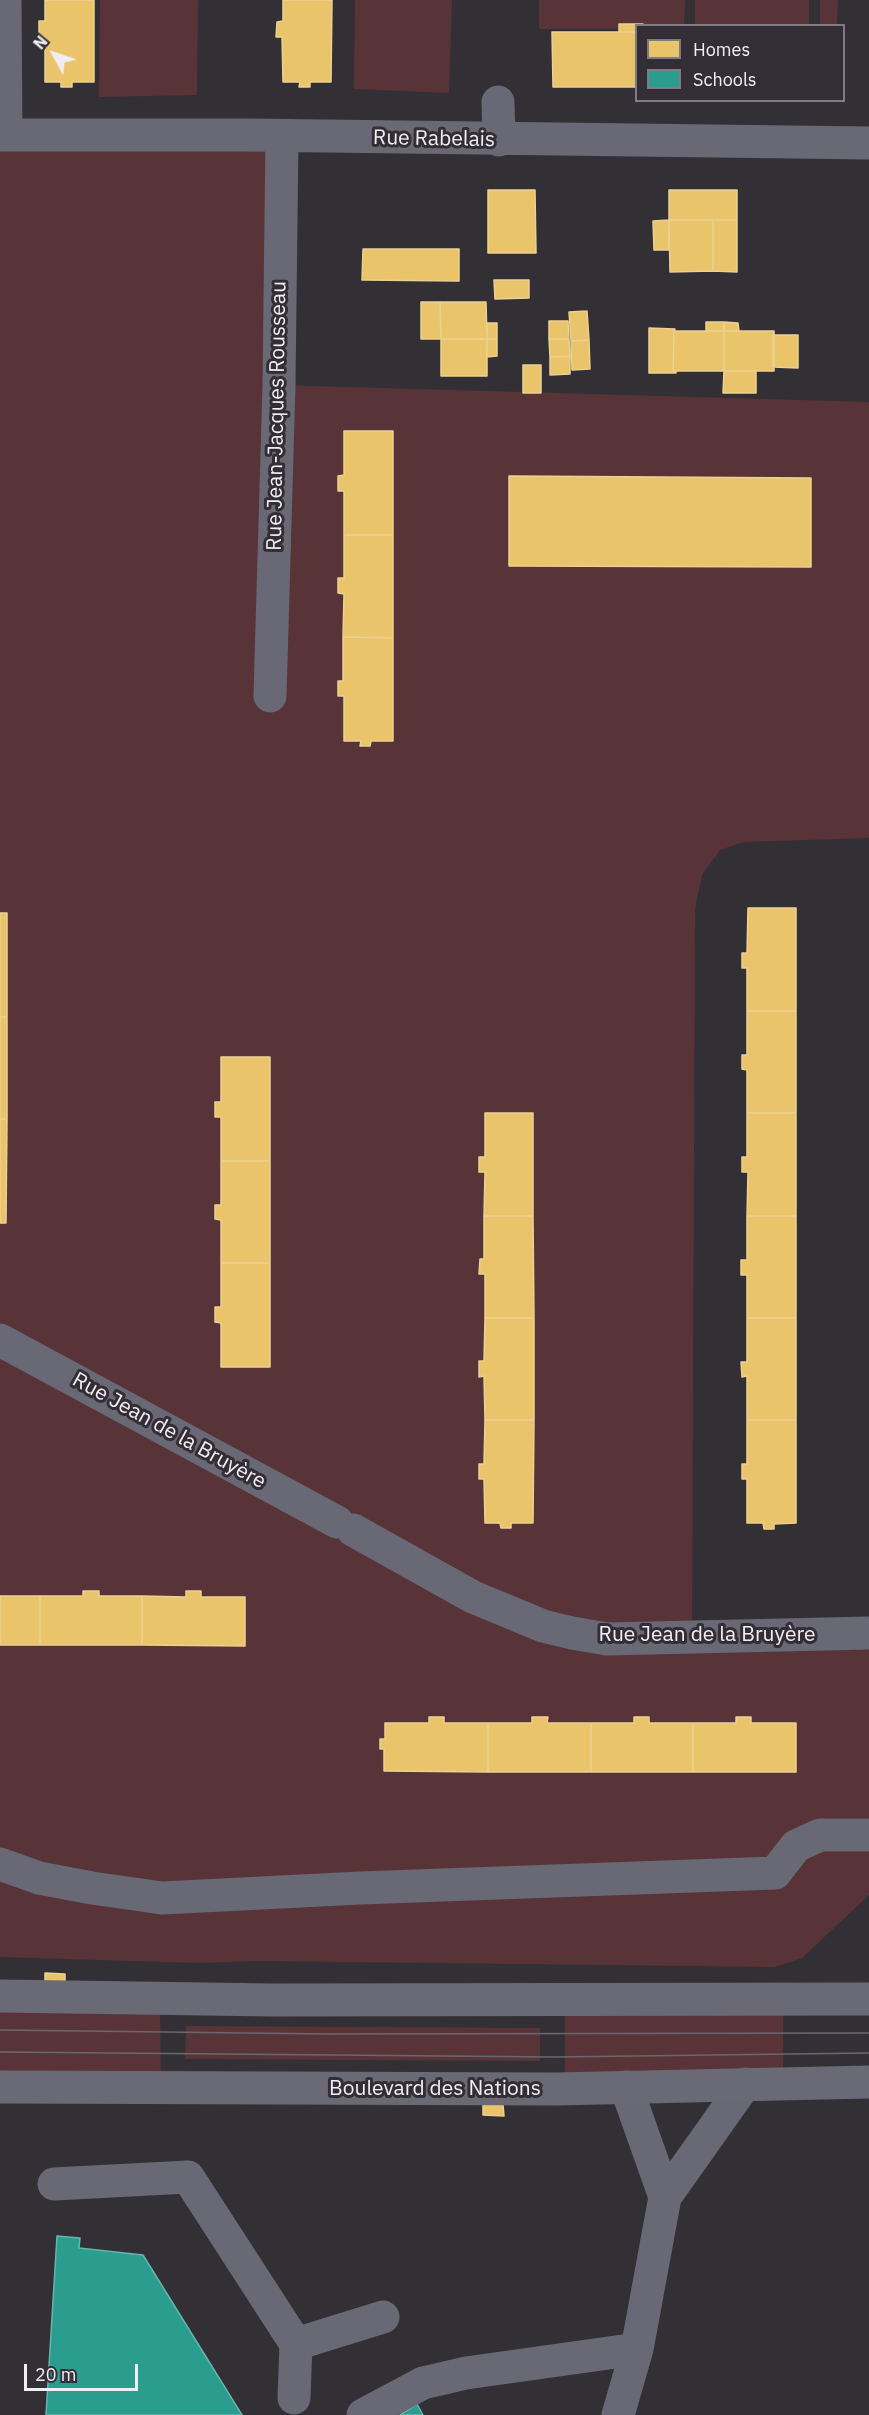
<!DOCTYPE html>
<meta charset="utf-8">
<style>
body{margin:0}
#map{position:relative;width:869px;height:2415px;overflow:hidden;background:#323034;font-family:"IBM Plex Sans",sans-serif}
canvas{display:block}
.legend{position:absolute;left:635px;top:24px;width:210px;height:78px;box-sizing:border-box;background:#332e36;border:2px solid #7f7b82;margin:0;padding:8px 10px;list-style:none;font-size:18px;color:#f1eef3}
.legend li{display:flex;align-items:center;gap:12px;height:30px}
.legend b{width:30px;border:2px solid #7f7b82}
.north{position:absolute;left:24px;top:24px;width:60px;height:60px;-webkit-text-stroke:4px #332e36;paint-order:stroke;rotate:310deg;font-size:16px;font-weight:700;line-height:24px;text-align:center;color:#f1eef3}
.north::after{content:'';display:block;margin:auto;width:21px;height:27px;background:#f1eef3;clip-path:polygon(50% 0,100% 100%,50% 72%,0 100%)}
.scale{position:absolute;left:24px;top:2364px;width:114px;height:27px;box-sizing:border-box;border:3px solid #f1eef3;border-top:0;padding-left:8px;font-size:18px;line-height:21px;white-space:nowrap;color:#f1eef3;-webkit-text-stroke:4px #332e36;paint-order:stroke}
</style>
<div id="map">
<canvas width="869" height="2415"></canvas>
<ul class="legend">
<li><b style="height:16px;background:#e9c46a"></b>Homes</li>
<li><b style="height:16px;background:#2a9d8f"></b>Schools</li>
</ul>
<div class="north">N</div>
<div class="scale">20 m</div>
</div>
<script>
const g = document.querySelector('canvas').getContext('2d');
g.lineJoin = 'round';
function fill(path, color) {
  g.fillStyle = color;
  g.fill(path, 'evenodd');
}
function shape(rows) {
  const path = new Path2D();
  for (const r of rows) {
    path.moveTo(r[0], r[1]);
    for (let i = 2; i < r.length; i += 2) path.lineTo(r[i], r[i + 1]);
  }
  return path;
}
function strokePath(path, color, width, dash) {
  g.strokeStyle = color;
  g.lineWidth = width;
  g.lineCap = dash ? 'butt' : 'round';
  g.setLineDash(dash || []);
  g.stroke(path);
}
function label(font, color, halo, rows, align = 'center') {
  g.font = font + ' "IBM Plex Sans",sans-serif';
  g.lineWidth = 6;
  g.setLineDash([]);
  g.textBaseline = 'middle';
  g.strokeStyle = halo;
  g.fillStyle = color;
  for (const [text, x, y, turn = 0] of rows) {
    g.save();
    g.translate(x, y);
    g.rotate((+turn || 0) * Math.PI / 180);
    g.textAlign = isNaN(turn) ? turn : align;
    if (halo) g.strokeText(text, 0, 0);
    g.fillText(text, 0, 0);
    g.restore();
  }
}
fill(shape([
 [100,0,198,0,197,95,99,97],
 [355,0,452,0,449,93,354,89],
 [539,0,685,0,684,25,636,26,636,29,539,29],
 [695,0,809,0,809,25,695,25],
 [820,0,838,0,837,25,820,25],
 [0,134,282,136,279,385,869,402,869,838,743,842,720,850,702,875,695,909,692,1636,869,1633,869,1895,802,1958,775,1967,257,1961,199,1963,0,1957],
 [0,2009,160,2009,161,2077,0,2072],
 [565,2012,783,2015,783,2070,565,2076],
 [186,2026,540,2028,540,2061,185,2059]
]), '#583439');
const homes = shape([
 [45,0,94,0,94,82,72,82,72,87,61,87,61,82,45,82,45,37,39,36,39,21,45,21,45,0],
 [283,0,332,0,331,82,310,82,310,87,299,87,300,82,283,82,282,37,276,37,277,22,283,21,283,0],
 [619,24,643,24,643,26,636,26,636,32,619,32,619,24],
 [552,32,636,32,636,87,553,87,552,32],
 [488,190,535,190,536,253,488,253,488,190],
 [669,190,737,190,737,220,669,220,669,190],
 [669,220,669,250,654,250,653,221,669,220],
 [669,220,713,220,713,271,670,272,669,220],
 [713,220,737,220,737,272,713,271,713,220],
 [363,249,459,249,459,281,362,280,363,249],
 [494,280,529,280,529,298,495,299,494,280],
 [421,302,440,302,441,339,421,339,421,302],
 [440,302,486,302,487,339,441,339,440,302],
 [587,311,589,340,571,341,569,312,587,311],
 [549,321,568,321,569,339,549,339,549,321],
 [706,322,724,322,724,331,706,331,706,322],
 [724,322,738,323,739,331,724,331,724,322],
 [487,323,497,323,497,339,487,339,487,323],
 [649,328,675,329,674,331,673,371,676,371,676,373,649,373,649,328],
 [674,331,724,331,724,371,673,371,674,331],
 [724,331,774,331,774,371,724,371,724,331],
 [773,335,798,335,798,368,773,367,773,335],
 [441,339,487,339,487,376,441,376,441,339],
 [487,339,497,339,497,356,487,357,487,339],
 [549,339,569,339,570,356,550,357,549,339],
 [589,340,590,369,572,370,571,341,589,340],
 [570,356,570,374,550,375,550,357,570,356],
 [523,365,541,365,541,393,523,393,523,365],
 [724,371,756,371,756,393,723,393,724,371],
 [344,431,393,431,393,535,344,535,344,491,338,491,338,476,344,475,344,431],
 [509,476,811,478,811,567,509,566,509,476],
 [344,535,393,535,393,638,343,637,344,594,338,593,338,578,344,578,344,535],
 [343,637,393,638,393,741,371,741,370,746,360,746,361,741,344,741,344,696,338,696,338,681,343,681,343,637],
 [748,908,796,908,796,1011,747,1011,747,968,742,968,742,953,747,953,748,908],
 [0,913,7,913,7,1017,0,1017,0,913],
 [747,1011,796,1011,796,1113,747,1113,747,1070,742,1069,742,1055,747,1055,747,1011],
 [0,1017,7,1017,7,1119,0,1119,0,1017],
 [221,1057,270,1057,270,1161,221,1161,221,1117,215,1117,215,1102,221,1102,221,1057],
 [485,1113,533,1113,533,1216,484,1216,485,1172,479,1172,479,1157,485,1157,485,1113],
 [747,1113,796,1113,796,1216,747,1216,748,1172,742,1172,742,1157,747,1157,747,1113],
 [0,1119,7,1119,6,1223,0,1223,0,1119],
 [221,1161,270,1161,270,1263,221,1263,221,1220,215,1219,215,1205,221,1205,221,1161],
 [484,1216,533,1216,534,1318,485,1318,485,1274,479,1274,480,1259,484,1259,484,1216],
 [747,1216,796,1216,796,1318,747,1318,747,1275,741,1275,741,1260,747,1260,747,1216],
 [221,1263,270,1263,270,1367,221,1367,221,1323,215,1322,215,1307,221,1307,221,1263],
 [485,1318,534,1318,534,1420,485,1420,484,1376,479,1377,479,1361,484,1361,485,1318],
 [747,1318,796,1318,796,1420,747,1420,747,1376,742,1377,741,1362,747,1362,747,1318],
 [485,1420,534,1420,533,1523,511,1523,511,1528,501,1528,500,1523,485,1523,484,1479,479,1479,479,1464,484,1464,485,1420],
 [747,1420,796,1420,796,1523,774,1524,774,1529,764,1529,763,1523,747,1523,747,1479,742,1479,742,1464,747,1464,747,1420],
 [83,1591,99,1591,99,1596,142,1596,142,1645,40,1645,40,1596,83,1596,83,1591],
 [186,1591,201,1591,201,1597,245,1597,245,1646,142,1645,142,1596,186,1597,186,1591],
 [0,1596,40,1596,40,1645,0,1645,0,1596],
 [429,1717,444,1717,444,1723,488,1723,488,1772,384,1771,384,1749,380,1749,380,1739,385,1739,385,1723,429,1723,429,1717],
 [532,1717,548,1717,547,1723,591,1723,591,1772,488,1772,488,1723,532,1723,532,1717],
 [634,1717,649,1717,649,1723,693,1723,693,1772,591,1772,591,1723,634,1723,634,1717],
 [736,1717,751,1717,751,1723,796,1723,796,1772,693,1772,693,1723,736,1723,736,1717],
 [45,1973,65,1974,65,1984,45,1983,45,1973],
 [483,2105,503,2105,504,2116,483,2115,483,2105]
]);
fill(homes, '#e9c46a');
strokePath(homes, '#ebd193', 1.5);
const schools = shape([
 [57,2236,80,2238,79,2248,143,2255,242,2415,46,2415,57,2236],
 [417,2404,423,2415,400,2415,417,2404]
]);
fill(schools, '#2a9d8f');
strokePath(schools, '#66b5ad', 1.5);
strokePath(shape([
 [5,0,6,135],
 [498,102,499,140],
 [0,135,248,135,869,143],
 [270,696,279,385,282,136],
 [0,1340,337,1522],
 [353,1530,473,1597,543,1626,572,1633,607,1639,869,1633],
 [0,1864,39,1878,92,1888,162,1898,360,1888,775,1873,796,1846,820,1835,869,1835],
 [626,2087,665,2197,745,2084],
 [54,2184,188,2177,296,2344,294,2398],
 [296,2344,383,2317],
 [363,2415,423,2383,466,2373,637,2349],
 [618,2415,637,2349,665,2197]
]), '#696975', 33);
strokePath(shape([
 [0,1996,273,2000,869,1999],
 [0,2087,556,2089,869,2082]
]), '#6a6a76', 33);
strokePath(shape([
 [0,2030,329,2034,869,2033],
 [0,2052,555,2057,869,2053]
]), '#69686f', 1.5);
label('21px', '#f1eef3', '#332e36', [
 ["Rue Rabelais",434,139,1],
 ["Rue Jean-Jacques Rousseau",277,416,-89],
 ["Rue Jean de la Bruyère",169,1431,29],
 ["Rue Jean de la Bruyère",707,1635],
 ["Boulevard des Nations",435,2089]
]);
</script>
